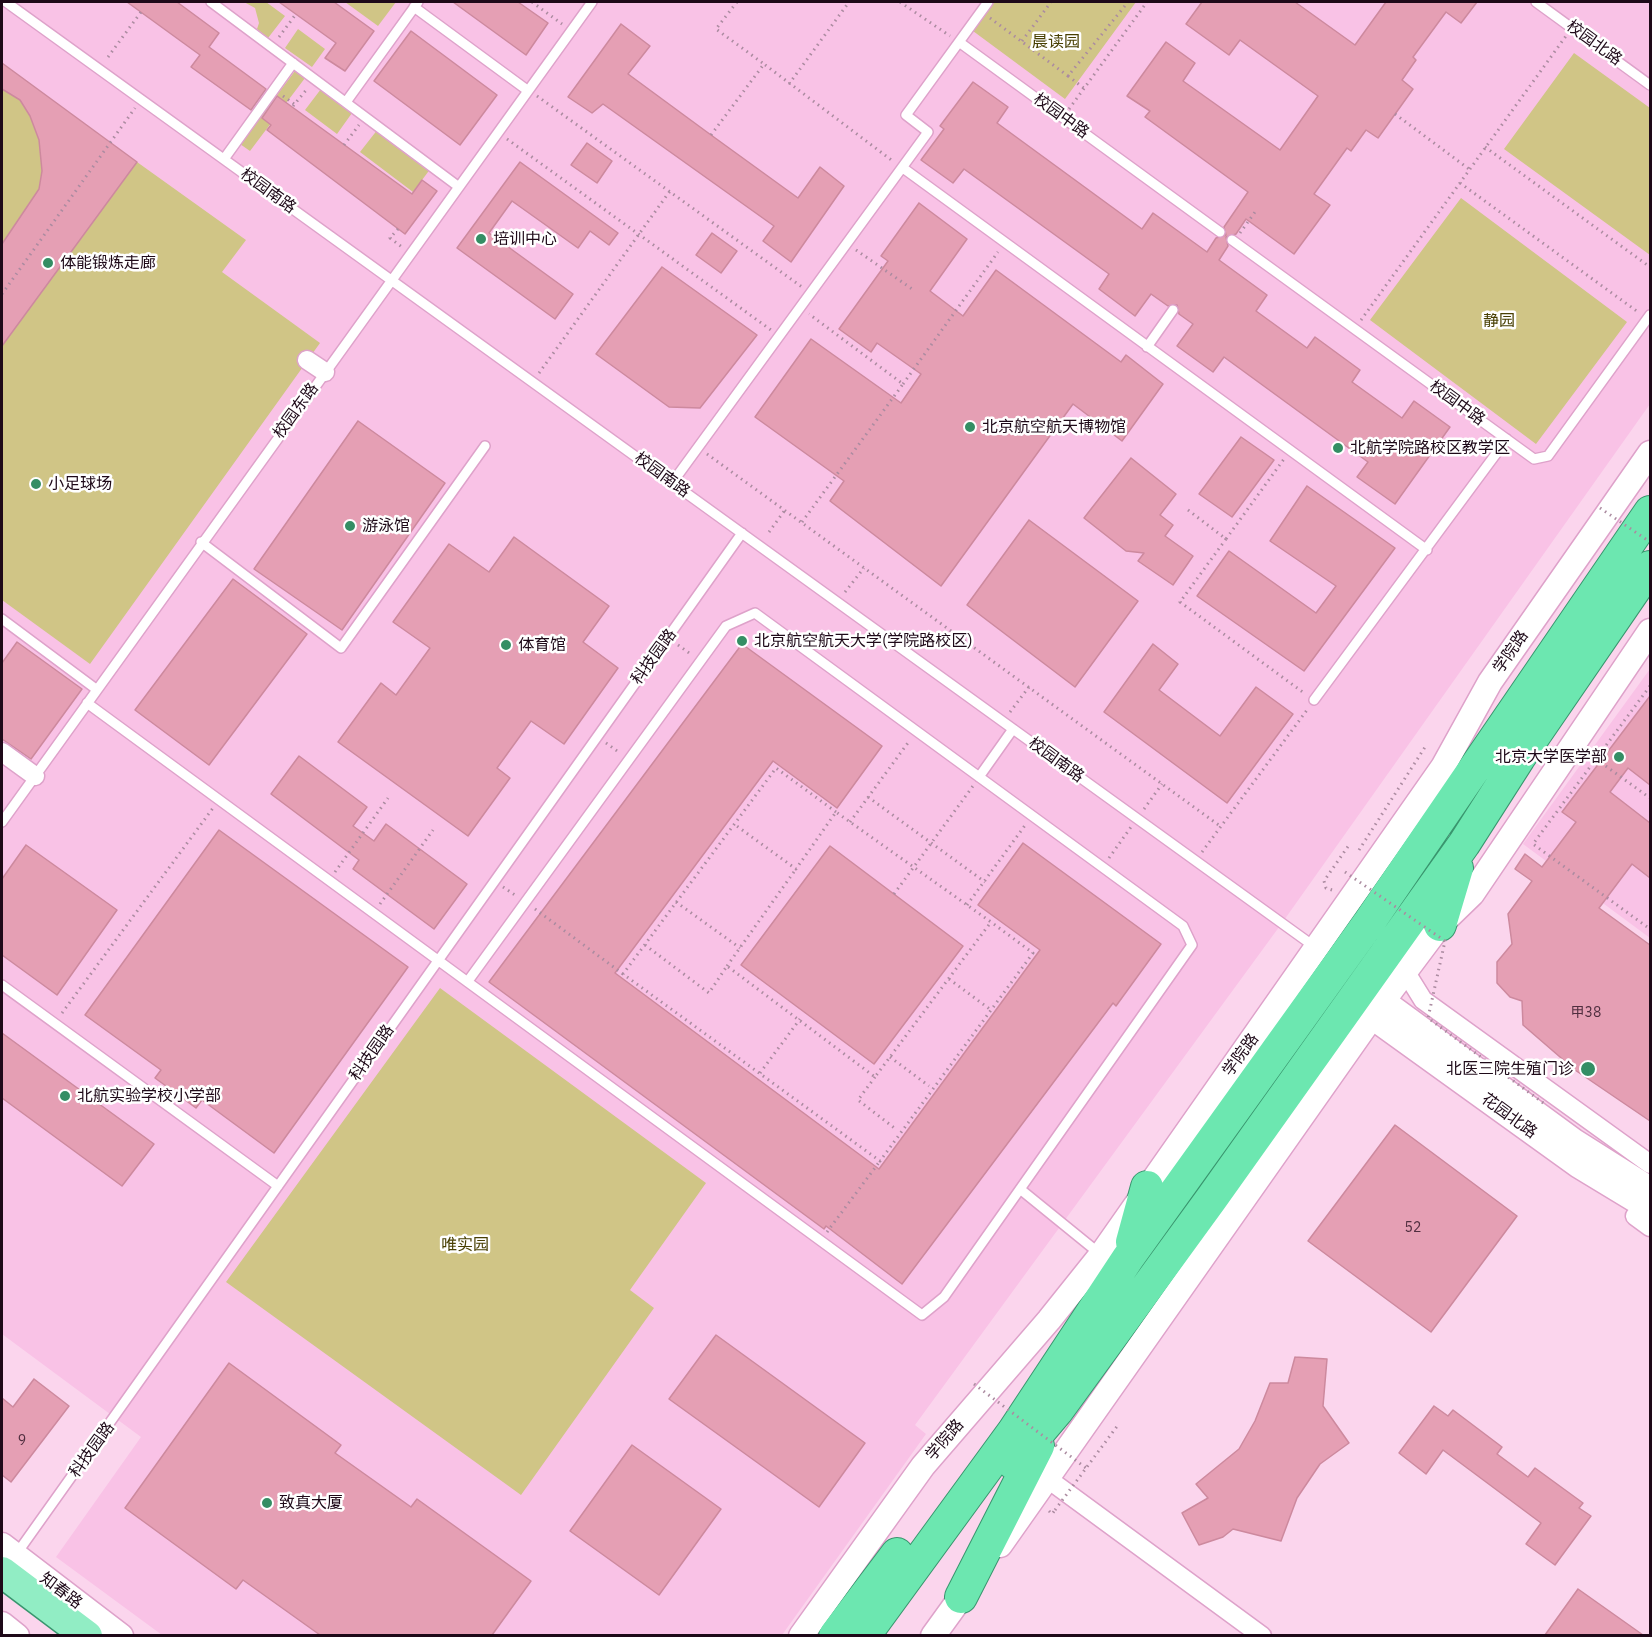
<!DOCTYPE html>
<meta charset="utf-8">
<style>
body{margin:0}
#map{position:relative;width:1652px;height:1637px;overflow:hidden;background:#fbd5ed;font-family:"IBM Plex Sans",sans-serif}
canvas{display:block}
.frame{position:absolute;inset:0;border:3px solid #1e0918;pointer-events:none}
</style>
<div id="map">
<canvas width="1652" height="1637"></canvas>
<div class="frame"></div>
</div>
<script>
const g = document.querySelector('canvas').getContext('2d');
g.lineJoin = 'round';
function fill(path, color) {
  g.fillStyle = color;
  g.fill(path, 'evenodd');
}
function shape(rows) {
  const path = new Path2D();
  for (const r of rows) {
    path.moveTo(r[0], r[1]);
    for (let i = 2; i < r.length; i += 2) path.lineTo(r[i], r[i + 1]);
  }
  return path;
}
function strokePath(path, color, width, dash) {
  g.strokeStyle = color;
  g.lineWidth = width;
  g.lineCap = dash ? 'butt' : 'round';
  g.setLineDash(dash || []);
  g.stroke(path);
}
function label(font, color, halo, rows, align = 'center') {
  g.font = font + ' "IBM Plex Sans","Noto Sans SC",sans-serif';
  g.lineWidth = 5;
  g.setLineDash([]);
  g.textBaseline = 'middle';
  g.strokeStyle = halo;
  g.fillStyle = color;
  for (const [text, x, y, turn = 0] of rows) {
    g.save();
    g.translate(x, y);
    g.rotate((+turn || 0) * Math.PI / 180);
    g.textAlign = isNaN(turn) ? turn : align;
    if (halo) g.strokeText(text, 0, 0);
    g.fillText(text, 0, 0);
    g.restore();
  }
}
fill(shape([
 [2,2,1650,2,1650,404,1282,923,915,1425,926,1434,782,1635,162,1635,56,1557,141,1437,2,1334],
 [1650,669,1650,938,1523,844]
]), '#f9c2e6');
fill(shape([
 [244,2,266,2,285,16,268,38,257,29,259,23,255,8],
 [345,2,396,2,378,26],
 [994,2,1136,2,1065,99,973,31],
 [298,29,325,49,312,67,285,48],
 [1574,53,1650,108,1650,255,1504,149],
 [295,71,305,78,250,151,240,144],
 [2,89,20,100,30,116,39,140,42,171,39,189,2,244],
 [321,89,352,113,337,134,305,110],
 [378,129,431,168,413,192,360,152],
 [137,162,246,240,222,272,320,343,90,664,2,600,2,346],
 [1461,198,1627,322,1536,444,1370,320],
 [440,988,706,1183,630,1290,654,1308,521,1495,226,1282]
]), '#d0c586');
const building = shape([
 [127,2,177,2,219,33,209,47,266,89,251,110,191,67,200,55,127,2],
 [279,2,334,2,374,31,345,71,325,58,336,43,279,2],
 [453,2,518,2,548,23,526,55,453,2],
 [1202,2,1295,2,1355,45,1386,2,1477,2,1461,23,1446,12,1413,57,1416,60,1402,80,1413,89,1378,138,1366,130,1351,151,1347,148,1314,194,1330,205,1294,254,1246,219,1236,234,1226,237,1228,246,1219,260,1267,295,1256,311,1307,348,1315,337,1360,370,1352,382,1402,418,1414,401,1450,427,1395,504,1357,477,1368,462,1224,357,1213,372,1177,346,1193,324,1179,314,1177,305,1168,306,1151,294,1135,316,1099,289,1109,274,964,169,953,183,921,160,944,129,940,126,973,82,1008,107,997,123,1142,229,1153,213,1207,252,1216,238,1226,235,1224,227,1248,192,1145,117,1150,111,1127,96,1166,42,1195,63,1183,81,1280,150,1318,96,1240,40,1229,55,1186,24,1202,2],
 [621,24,650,46,628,74,711,135,798,198,820,167,844,186,791,262,763,241,774,226,603,104,592,113,568,97,621,24],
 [411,31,497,95,460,145,374,81,411,31],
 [2,63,137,162,2,346,2,244,39,189,42,171,39,140,30,116,20,100,2,89,2,63],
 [277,96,412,194,422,180,437,191,405,234,267,130,271,125,262,118,277,96],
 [587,143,612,161,597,183,571,165,587,143],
 [520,162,618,233,609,245,590,231,578,248,512,201,489,233,573,294,555,319,457,248,520,162],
 [919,203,967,239,930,291,963,316,996,270,1121,362,1126,355,1163,384,1122,441,1073,404,941,586,830,501,844,481,755,417,811,339,901,403,921,374,877,343,871,352,839,329,888,261,881,256,919,203],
 [712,233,737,251,721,273,696,255,712,233],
 [662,267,757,335,700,408,669,407,596,354,662,267],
 [358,421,445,483,342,630,254,569,358,421],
 [1241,437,1274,460,1232,517,1199,494,1241,437],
 [1131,458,1176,494,1160,515,1173,525,1165,536,1193,556,1173,585,1138,561,1144,553,1126,551,1084,518,1131,458],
 [1307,486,1395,548,1304,671,1197,596,1229,551,1316,613,1336,586,1270,541,1307,486],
 [1029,520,1138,601,1075,687,967,605,1029,520],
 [514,537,609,606,583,642,618,668,564,744,531,721,497,768,510,778,468,836,338,742,381,683,396,695,430,648,393,622,449,544,489,572,514,537],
 [233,579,307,634,209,765,135,710,233,579],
 [17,642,82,689,31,759,2,739,2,663,17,642],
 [742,644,882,746,837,808,773,761,615,973,879,1169,1040,950,978,905,1023,843,1161,944,1116,1006,1113,1003,902,1284,826,1226,824,1229,489,982,742,644],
 [1153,644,1178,664,1159,690,1220,736,1256,687,1293,714,1227,803,1104,712,1153,644],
 [1650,696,1650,785,1628,768,1610,792,1650,823,1650,878,1632,864,1599,908,1650,945,1650,1121,1575,1070,1523,1025,1522,1001,1510,997,1497,983,1497,962,1512,944,1508,914,1532,881,1515,869,1525,854,1542,867,1576,822,1562,812,1650,696],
 [299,756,367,807,353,826,374,841,386,824,467,884,434,929,353,869,359,860,271,794,299,756],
 [219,830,408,967,274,1153,202,1100,196,1108,155,1078,161,1070,85,1015,219,830],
 [26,845,117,910,57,995,2,955,2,879,26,845],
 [830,846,963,946,874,1064,741,965,830,846],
 [2,1033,154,1144,122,1186,2,1098,2,1033],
 [1395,1125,1517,1216,1431,1332,1308,1241,1395,1125],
 [716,1335,865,1443,819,1507,669,1399,716,1335],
 [1295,1357,1327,1359,1323,1406,1349,1443,1320,1464,1297,1498,1281,1541,1233,1529,1223,1537,1199,1545,1182,1513,1208,1498,1196,1484,1239,1449,1255,1421,1270,1383,1288,1383,1295,1357],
 [229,1363,341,1445,335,1453,411,1507,417,1499,531,1581,492,1635,320,1635,243,1580,236,1589,125,1508,229,1363],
 [34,1379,69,1406,11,1482,2,1475,2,1398,13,1407,34,1379],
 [1434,1406,1448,1416,1453,1410,1502,1447,1497,1454,1528,1477,1535,1468,1583,1503,1579,1508,1591,1516,1555,1565,1526,1544,1541,1523,1443,1450,1426,1474,1399,1453,1434,1406],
 [632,1445,721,1509,659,1595,570,1531,632,1445],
 [1578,1589,1643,1635,1545,1635,1578,1589]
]);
fill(building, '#e59fb4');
strokePath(building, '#cd899e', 1.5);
const service = shape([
 [6,2,1315,947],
 [211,2,459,187],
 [1536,2,1650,85],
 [414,7,527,90],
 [959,42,1220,232],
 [346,102,418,2],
 [224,159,293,63],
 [903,168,1427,550],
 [1232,240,1534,459,1548,456,1650,315],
 [1147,347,1173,310],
 [672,483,928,132,906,115,988,2],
 [201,542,341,648,485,446],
 [2,619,96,689],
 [1314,700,1507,439],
 [87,703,922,1315,944,1297,1192,945,1183,926,755,613,726,626,468,981],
 [979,777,1013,729],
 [2,822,592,2],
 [2,985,278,1186],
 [1020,1189,1100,1254],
 [15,1556,742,533]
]);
const minor = shape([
 [307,360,325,372],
 [2,752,35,776],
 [1405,971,1423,1000,1650,1164],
 [1635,1216,1650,1227],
 [1048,1479,1262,1636]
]);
const tertiary = shape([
 [1383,1001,1574,1141,1650,1189],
 [1372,1017,1579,1166,1650,1209],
 [2,1545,121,1636],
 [1000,1545,1383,1001,1440,925,1472,894,1650,631],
 [2,1624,17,1636],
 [801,1636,923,1466,1049,1320,1101,1255,1443,767,1490,682,1650,453],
 [933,1636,972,1582]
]);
const primary = shape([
 [2,1572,87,1636]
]);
const trunk = shape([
 [1440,925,1457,868],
 [1132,1242,1147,1187],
 [1013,1463,1057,1411,1212,1198,1464,844,1519,758,1650,567],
 [961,1597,1038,1446],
 [835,1636,897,1554],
 [864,1636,1013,1432,1128,1258,1370,921,1650,512]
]);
strokePath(service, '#dea2ca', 12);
strokePath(minor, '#dea2ca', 21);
strokePath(tertiary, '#dea2ca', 27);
strokePath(primary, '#39956e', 33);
strokePath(trunk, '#39956e', 34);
strokePath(shape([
 [532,2,562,24],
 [737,2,716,29,764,64],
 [900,2,950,36],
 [990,18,1068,76,1128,2],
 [279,37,296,14],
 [1022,41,1051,2],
 [108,57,141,12],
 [1068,76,1085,89],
 [789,84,849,2],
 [283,96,294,104],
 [537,96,802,287],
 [293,106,307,89],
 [1069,109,1147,2],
 [1395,114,1469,169],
 [711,135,764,64,894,162],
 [507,139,771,330],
 [344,145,359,125],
 [1485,147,1650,267],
 [1460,183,1638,312],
 [398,229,390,238,402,247],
 [1240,233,1255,212],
 [856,250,915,291],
 [2,294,135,108],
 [1361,320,1566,36],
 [539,373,670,191],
 [903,384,998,252],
 [707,454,1220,826],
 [1188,510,1226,539,1284,459],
 [802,522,903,384,809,314],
 [769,532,785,510],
 [1226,539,1180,602,1304,693],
 [845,592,864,568],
 [678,645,692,655],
 [1650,686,1533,844,1650,929],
 [1010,712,1029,687],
 [606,743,620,753],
 [1596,759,1650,798],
 [868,797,985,882],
 [1144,809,1162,784],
 [836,812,776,768,623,974,880,1161,1033,953,991,922],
 [850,822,910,740],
 [1359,850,1427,744],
 [1202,852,1307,710],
 [1109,858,1131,827],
 [335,872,388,798],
 [503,887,515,895],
 [1332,890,1326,888,1324,881,1349,845],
 [894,894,973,786],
 [676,902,740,948],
 [380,904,433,830],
 [967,905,1026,824],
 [535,909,623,974],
 [645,945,709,993,727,966,875,1077,991,922,836,812,796,869,734,824],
 [727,966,796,869],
 [949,979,991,1010],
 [62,1013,213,808],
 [890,1057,929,1086],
 [760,1073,800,1019],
 [875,1077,858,1100,897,1130],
 [827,1232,880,1161],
 [1049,1511,1052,1514,1055,1510]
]), '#ab8ba0', 3, [1.5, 4.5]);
strokePath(service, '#fff', 9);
strokePath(minor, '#fff', 18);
strokePath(tertiary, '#fff', 24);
strokePath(primary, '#91edc4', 30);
strokePath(trunk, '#6ce7b0', 32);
strokePath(shape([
 [1600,508,1650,542],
 [1345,872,1445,941,1428,1018,1546,1105],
 [974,1384,1086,1468],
 [1055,1510,1118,1425]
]), '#ab8ba0', 3, [1.5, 4.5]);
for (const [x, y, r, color] of [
 [481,239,6,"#348e64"],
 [48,263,6,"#348e64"],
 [970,427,6,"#348e64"],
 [1338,448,6,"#348e64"],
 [36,484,6,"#348e64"],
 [350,526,6,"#348e64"],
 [742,641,6,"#348e64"],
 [506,645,6,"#348e64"],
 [1619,757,6,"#348e64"],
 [1588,1069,8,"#348e64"],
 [65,1096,6,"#348e64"],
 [267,1503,6,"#348e64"]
]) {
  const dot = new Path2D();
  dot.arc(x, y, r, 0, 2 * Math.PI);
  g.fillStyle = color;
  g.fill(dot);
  strokePath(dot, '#fff', 2);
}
label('14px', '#502e3f', null, [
 ["甲38",1586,1013],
 ["52",1413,1228],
 ["9",22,1441]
]);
label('16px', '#494004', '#fff', [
 ["晨读园",1056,42],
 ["静园",1499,321],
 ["唯实园",465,1245]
]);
label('16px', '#1e0918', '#fff', [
 ["校园北路",1594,43,36],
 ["校园中路",1061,116,36],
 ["校园南路",268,191,36],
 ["校园中路",1457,403,36],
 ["校园东路",296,411,-54],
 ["校园南路",662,475,36],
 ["学院路",1511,652,-55],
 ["科技园路",654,657,-54],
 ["校园南路",1056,760,36],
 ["科技园路",372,1053,-55],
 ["学院路",1241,1055,-54],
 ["花园北路",1509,1116,36],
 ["学院路",945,1440,-49],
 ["科技园路",92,1450,-54],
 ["知春路",61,1591,37]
]);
label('16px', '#1e0918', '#fff', [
 ["培训中心",493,239],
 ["体能锻炼走廊",60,263],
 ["北京航空航天博物馆",982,427],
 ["北航学院路校区教学区",1350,448],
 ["小足球场",48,484],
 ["游泳馆",362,526],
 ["北京航空航天大学(学院路校区)",754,641],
 ["体育馆",518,645],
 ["北京大学医学部",1607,757,"right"],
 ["北医三院生殖门诊",1574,1069,"right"],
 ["北航实验学校小学部",77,1096],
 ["致真大厦",279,1503]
], 'left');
</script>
